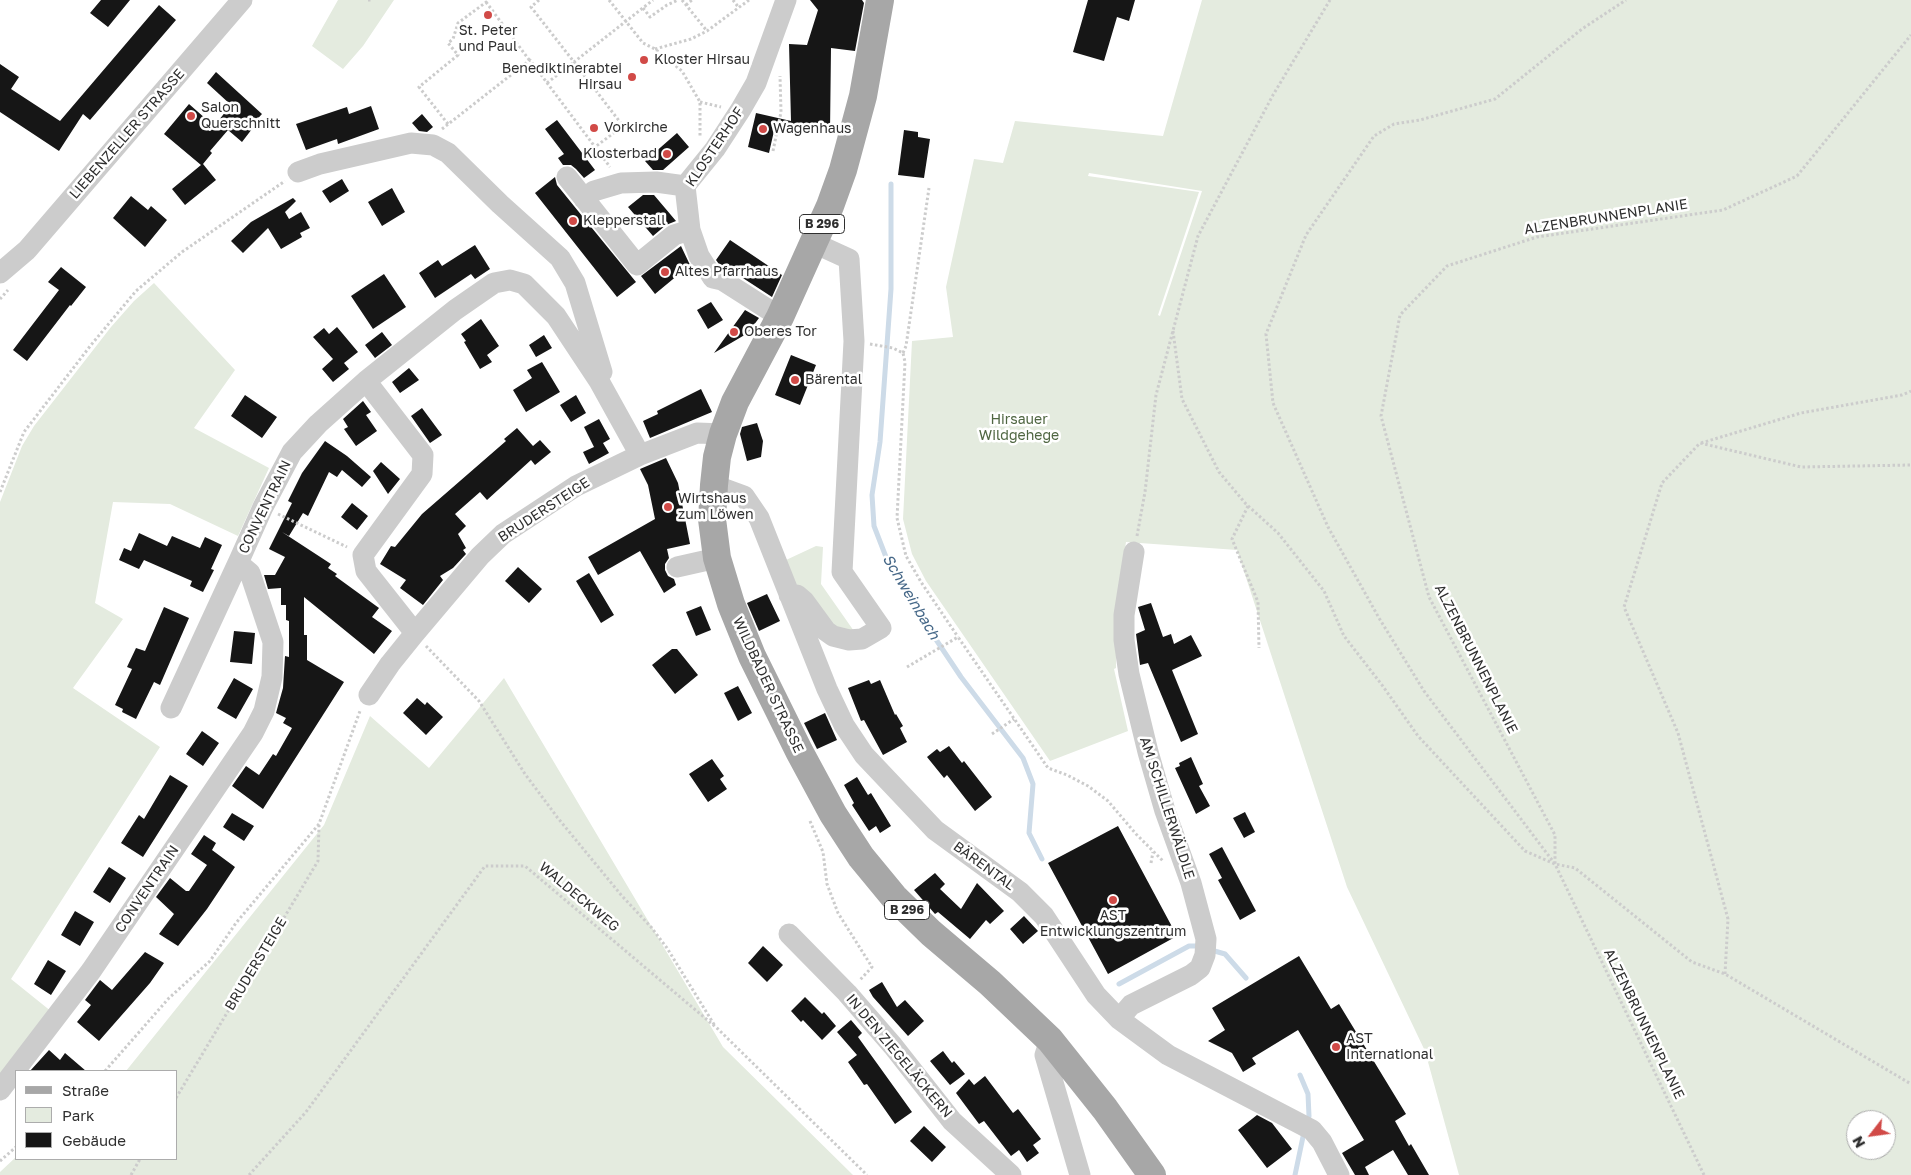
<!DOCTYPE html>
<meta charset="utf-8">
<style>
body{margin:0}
#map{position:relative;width:1911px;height:1175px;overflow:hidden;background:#fff;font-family:"Golos Text",sans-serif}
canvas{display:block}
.legend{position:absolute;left:15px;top:1070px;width:162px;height:90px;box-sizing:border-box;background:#fff;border:1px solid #acacac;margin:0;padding:6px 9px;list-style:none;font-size:15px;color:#2f2f2f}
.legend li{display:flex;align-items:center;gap:10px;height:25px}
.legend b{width:25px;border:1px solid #acacac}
.north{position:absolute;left:1846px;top:1110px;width:50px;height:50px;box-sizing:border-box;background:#fff;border:1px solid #acacac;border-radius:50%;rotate:240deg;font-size:14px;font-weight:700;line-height:20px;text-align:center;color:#2f2f2f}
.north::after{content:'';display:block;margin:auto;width:18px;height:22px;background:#d14a47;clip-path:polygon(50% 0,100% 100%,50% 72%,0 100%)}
</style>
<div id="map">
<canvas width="1911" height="1175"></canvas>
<ul class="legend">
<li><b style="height:6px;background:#a7a7a7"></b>Straße</li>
<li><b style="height:14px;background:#e4ebdf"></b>Park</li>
<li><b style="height:14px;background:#161616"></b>Gebäude</li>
</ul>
<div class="north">N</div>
</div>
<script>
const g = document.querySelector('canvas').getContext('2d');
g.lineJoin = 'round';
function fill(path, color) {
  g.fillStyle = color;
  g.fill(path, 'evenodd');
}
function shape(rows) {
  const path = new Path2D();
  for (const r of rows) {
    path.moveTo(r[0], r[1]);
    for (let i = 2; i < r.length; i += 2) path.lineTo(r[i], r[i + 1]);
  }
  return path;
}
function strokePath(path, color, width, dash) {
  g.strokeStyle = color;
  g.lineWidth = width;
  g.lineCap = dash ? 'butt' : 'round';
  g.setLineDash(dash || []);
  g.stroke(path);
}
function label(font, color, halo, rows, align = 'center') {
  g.font = font + ' "Golos Text",sans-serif';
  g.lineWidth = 5;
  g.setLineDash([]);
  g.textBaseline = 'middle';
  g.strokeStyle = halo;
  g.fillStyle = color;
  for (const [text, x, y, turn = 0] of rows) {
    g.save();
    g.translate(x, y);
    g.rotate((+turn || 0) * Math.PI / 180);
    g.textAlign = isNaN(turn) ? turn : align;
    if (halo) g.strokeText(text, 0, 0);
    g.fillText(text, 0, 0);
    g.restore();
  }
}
fill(shape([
 [338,0,394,0,363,46,343,69,312,46],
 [1202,0,1911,0,1911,1175,1459,1175,1425,1051,1347,887,1237,550,1126,542,1116,608,1116,668,1114,669,1128,731,1050,761,926,581,912,554,903,519,912,341,953,337,946,287,974,159,1003,163,1015,121,1163,136],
 [1089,173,1202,191,1160,316,1158,315,1199,192,1088,176],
 [1856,1120,1886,1120,1886,1150,1856,1150],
 [154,283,235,370,194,428,269,468,238,536,170,504,113,502,95,603,123,619,73,688,160,747,11,979,52,1012,0,1080,0,502,22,446,34,426,111,327,134,301],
 [816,546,823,547,821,584,856,634,829,626,793,580,786,560],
 [504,678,723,1047,853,1175,0,1175,0,1172,16,1157,16,1159,176,1159,176,1071,126,1071,324,825,370,716,429,768]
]), '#e4ebdf');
strokePath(shape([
 [891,184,891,289,880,442,872,495,874,526,886,557,931,632,961,677,1023,758,1033,784,1029,833,1042,859],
 [1211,950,1225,954,1246,978],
 [1119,984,1189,946,1200,946],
 [1300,1075,1308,1094,1309,1116,1308,1121],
 [1295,1175,1304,1132]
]), '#cddbe8', 5);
fill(shape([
 [101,0,130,0,108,27,90,13],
 [810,0,862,0,864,3,855,51,831,48,830,132,774,131,769,153,748,147,756,113,791,121,789,44,807,45,818,10],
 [1088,0,1135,0,1129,21,1117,17,1104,61,1073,52],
 [159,5,176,20,90,120,83,114,59,151,0,112,0,64,19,77,11,89,60,121],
 [216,72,262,114,250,127,252,129,242,142,228,130,210,151,212,153,203,164,216,180,185,205,172,189,201,165,164,134,189,104,214,126,231,105,207,83],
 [371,106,379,129,338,144,337,139,306,150,296,124,347,107,349,114],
 [422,114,433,127,427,132,419,131,412,123],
 [557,120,595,170,584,178,576,169,571,165,563,165,558,158,564,154,545,129],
 [904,130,918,132,918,137,930,139,924,178,898,175],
 [677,133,689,147,663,170,653,170,645,161],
 [555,177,557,185,574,206,636,282,617,297,535,193],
 [342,179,349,191,330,203,322,191],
 [392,188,405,212,382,226,368,202],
 [643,195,654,195,676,221,666,225,653,236,628,207],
 [131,196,148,210,151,206,167,220,145,247,113,218],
 [293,198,296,201,285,212,289,219,301,212,310,228,300,233,302,237,281,249,268,228,243,253,231,241,251,222],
 [730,240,782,275,772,297,729,269,721,267,716,260],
 [475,245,490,269,475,279,471,274,435,298,419,273,438,260,442,266],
 [681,246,690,265,655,294,641,276],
 [61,267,86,287,71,306,70,305,27,361,13,350,59,290,48,282],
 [384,274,406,307,373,329,351,296],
 [711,302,723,320,708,329,697,310],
 [745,310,759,318,748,333,714,353],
 [481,319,499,346,487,355,492,362,480,369,464,342,466,341,461,334],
 [337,327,358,352,344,363,349,369,333,382,322,369,333,359,313,337,324,328,329,334],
 [382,332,392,345,375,358,365,345],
 [544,335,552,348,536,357,529,345],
 [791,355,816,365,800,405,775,395],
 [542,362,560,392,526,412,513,390,532,378,527,370],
 [409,368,419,380,400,393,392,382],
 [701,389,712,412,650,438,643,421,658,414,657,411],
 [245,395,277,417,262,438,231,416],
 [576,395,586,413,571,422,560,405],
 [363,401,371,412,366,415,377,431,356,446,344,429,348,427,343,419],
 [422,408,442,435,430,443,411,416],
 [599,419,610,439,603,443,609,453,589,464,583,452,594,447,584,427],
 [757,423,763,441,761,457,747,461,740,434,742,427],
 [517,428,533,446,540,440,551,452,535,465,531,460,487,500,480,492,455,514,466,526,458,534,466,548,463,550,466,554,453,568,440,576,443,580,423,605,400,588,406,580,380,564,391,546,395,547,422,514,506,441,504,439],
 [325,441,347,456,371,477,362,487,342,470,337,477,329,472,308,516,303,513,289,536,282,532,331,564,328,568,337,574,335,576,379,608,372,617,392,631,374,654,304,597,304,635,307,635,307,660,344,682,263,809,232,786,246,766,259,775,273,754,276,756,292,728,283,723,286,718,276,713,283,688,285,656,289,657,289,621,286,620,286,605,281,605,281,588,268,589,264,575,275,575,285,557,269,549,292,503,288,501,302,473],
 [666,458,678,483,690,544,667,549,669,558,665,564,665,570,668,576,674,579,676,585,664,593,640,551,598,575,588,557,655,519,648,485,640,469],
 [381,462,400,479,388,494,373,471],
 [352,503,368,516,357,530,341,517],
 [139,533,167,546,172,536,200,548,205,537,222,545,211,569,214,570,203,592,190,586,192,581,144,560,139,569,119,560,124,548,131,551],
 [518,567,542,589,529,603,505,581],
 [589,573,614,615,601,623,576,581],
 [767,594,780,621,759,631,747,603],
 [1151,603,1163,637,1171,634,1174,644,1191,635,1202,656,1172,670,1198,734,1181,742,1148,663,1140,665,1136,634,1145,630,1138,607],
 [701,606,711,630,696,636,686,612],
 [164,607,189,618,160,685,154,682,136,719,122,712,123,709,115,705,132,669,127,667,136,648,145,651],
 [234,631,255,633,252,664,230,662],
 [672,649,677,649,698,675,675,694,652,665],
 [234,678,253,689,236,719,217,708],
 [869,680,871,684,880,680,895,715,896,714,903,726,900,728,907,742,883,755,864,720,861,721,848,688],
 [738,686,752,713,738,721,724,693],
 [417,698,425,705,427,702,443,717,426,735,403,713],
 [825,713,837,740,817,749,804,723],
 [202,731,219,743,203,766,186,754],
 [949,746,962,763,964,761,992,797,975,811,947,775,944,778,927,757,937,749,940,752],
 [1191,757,1203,784,1199,786,1210,806,1196,814,1175,768,1180,766,1179,763],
 [712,759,724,776,720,779,727,789,708,802,689,774],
 [170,775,188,786,143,857,121,843,139,815,144,819],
 [857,777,868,795,871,793,891,826,880,833,876,826,869,831,852,805,854,803,844,785],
 [1245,812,1255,832,1244,838,1233,818],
 [232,813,254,826,244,841,223,827],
 [1118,826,1177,936,1108,974,1048,863],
 [204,835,216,843,212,850,235,867,207,909,178,946,159,934,174,914,156,897,170,878,186,891,189,891,207,865,191,854],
 [1222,847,1256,911,1240,920,1218,880,1222,878,1209,854],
 [109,867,126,878,110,903,93,892],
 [935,873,945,884,940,889,961,909,977,883,1004,911,990,924,986,920,970,939,938,912,935,914,914,890],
 [75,911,94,922,80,946,61,935],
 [1024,916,1038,931,1023,944,1010,929],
 [763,946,783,965,767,982,748,963],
 [145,952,164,963,150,983,99,1041,77,1022,91,1005,85,1000,100,980,112,990],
 [1299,956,1331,1009,1339,1004,1406,1114,1395,1121,1409,1146,1411,1144,1429,1175,1408,1175,1393,1150,1365,1167,1369,1175,1355,1175,1342,1153,1364,1140,1298,1030,1252,1058,1256,1064,1243,1072,1232,1053,1208,1041,1225,1030,1212,1008],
 [48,960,66,971,51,995,34,984],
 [882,982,897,1007,905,1000,924,1021,908,1036,873,997,869,990],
 [805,997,822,1014,824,1012,836,1026,822,1040,803,1020,801,1022,791,1011],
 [851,1020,862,1033,858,1037,912,1112,895,1124,867,1084,864,1085,848,1062,857,1055,837,1032],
 [49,1050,60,1060,65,1053,86,1071,30,1071],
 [943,1051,952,1063,954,1061,965,1074,950,1085,930,1061],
 [985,1076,1013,1113,1018,1109,1041,1139,1033,1145,1039,1153,1027,1162,1019,1150,1011,1156,984,1121,979,1124,956,1093,969,1079,974,1085],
 [1257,1115,1272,1123,1292,1149,1267,1168,1238,1130],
 [924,1126,946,1147,932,1162,910,1141]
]), '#161616');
strokePath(shape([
 [368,0,371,0],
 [539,0,531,7,574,62,653,0],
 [609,0,643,43,655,49,682,71,700,102,700,137],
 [682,0,707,31],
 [733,0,739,8],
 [486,2,530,61],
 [686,5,692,0],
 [643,8,650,17,667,5,678,0],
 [655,49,691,39,707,31,749,0],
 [547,83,574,62,623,126,595,147],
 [700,102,721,107],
 [448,124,419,87,458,55,448,43,453,39,458,23,489,0],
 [442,129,530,60,610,167],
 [773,151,781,112,780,76],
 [0,299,8,290],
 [1173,331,1182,399,1219,472,1246,504,1278,533,1324,591,1344,636,1382,685,1418,736,1525,851,1555,864,1575,868,1692,962,1725,974,1911,1084],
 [870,344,893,348,903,353,905,362,897,518,906,556,921,582,958,637],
 [903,353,906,346,929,188],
 [1701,443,1801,413,1902,395,1911,391],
 [0,492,24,432,91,345,136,291,182,252,285,181],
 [1248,506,1232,539,1258,602,1259,648],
 [278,514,347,547],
 [1137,536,1145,492,1156,395,1198,236,1273,95,1330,0],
 [426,646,479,701,525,774,557,817,622,896,651,927,667,948,715,1026],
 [907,667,958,637,1048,768,1067,775,1088,786,1108,801,1136,834,1163,861],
 [992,734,1014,719],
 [810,821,823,852,827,884,838,913,872,967,860,980],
 [1151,863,1153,852],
 [1555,864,1424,691,1379,618,1328,527,1273,403,1266,334,1306,235,1374,136,1394,124,1420,120,1495,99,1582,29,1626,0],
 [1725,974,1728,919,1678,733,1624,607,1662,483,1700,443,1801,467,1911,465],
 [105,1071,169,998,210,961,236,923,319,824,360,711],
 [176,1098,318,861,319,825],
 [0,1161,16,1147],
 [131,1175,140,1159],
 [249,1175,306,1112,485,866,525,866,718,1029,867,1175],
 [1704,1175,1555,864,1555,835,1429,597,1381,416,1400,315,1447,266,1537,237,1723,210,1797,176,1911,35]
]), '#ccc', 3, [2.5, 2.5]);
strokePath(shape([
 [298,172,320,164,411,143,433,145,448,153,500,204,560,258,575,283,602,372],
 [567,177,637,265,674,235,690,230],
 [584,199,594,191,621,183,656,182,685,186],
 [0,273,27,250,242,0],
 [780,317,722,280,713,278,699,256,690,230,685,186,715,149,741,109,756,83,786,0],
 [366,381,423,455,422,474,363,555,366,571,415,633],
 [714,485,744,496,759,518,827,689,844,725,864,755,935,830,1020,892,1044,916,1096,995,1119,1019,1168,1055,1312,1130,1322,1142,1339,1175],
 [677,567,717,558],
 [789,595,797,595,804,601,826,631,833,636,849,640,862,639,881,628,842,572,854,341,849,259,814,243],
 [369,695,390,664,415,633,480,556,503,534,576,486,640,455,697,433,723,434],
 [171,708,238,563],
 [789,934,847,993,893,1046,952,1121,1011,1175],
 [1119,1019,1131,1005,1191,975,1200,968,1205,955,1206,939,1191,883,1165,811,1148,752,1129,674,1124,640,1124,615,1134,552],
 [1050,1040,1045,1055,1080,1175],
 [0,1090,91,971,253,733,264,711,272,677,273,642,250,573,238,563,263,507,292,452,318,424,366,381,455,310,494,283,510,280,524,284,556,316,599,381,640,455]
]), '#ccc', 21);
strokePath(shape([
 [880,0,863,96,843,170,830,206,780,317,735,402,723,434,717,457,714,485,712,519,717,558,731,604,752,656,799,751,833,814,861,857,894,897,931,933,990,983,1050,1040,1105,1109,1152,1175]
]), '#a7a7a7', 28);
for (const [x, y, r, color] of [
 [488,15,5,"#d14a47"],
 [644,60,5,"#d14a47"],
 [632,77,5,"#d14a47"],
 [191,116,5,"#d14a47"],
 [594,128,5,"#d14a47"],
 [763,129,5,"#d14a47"],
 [667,154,5,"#d14a47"],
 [573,221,5,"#d14a47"],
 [665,272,5,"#d14a47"],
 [734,332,5,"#d14a47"],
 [795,380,5,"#d14a47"],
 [668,507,5,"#d14a47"],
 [1113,900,5,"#d14a47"],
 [1336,1047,5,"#d14a47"]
]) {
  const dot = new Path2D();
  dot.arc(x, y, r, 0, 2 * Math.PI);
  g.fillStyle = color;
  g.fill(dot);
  strokePath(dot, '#fff', 2);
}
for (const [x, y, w] of [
 [822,224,45],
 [907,910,45]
]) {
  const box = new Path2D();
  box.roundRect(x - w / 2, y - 9.5, w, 19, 4);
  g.fillStyle = '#fff';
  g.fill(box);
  strokePath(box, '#2f2f2f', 1);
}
label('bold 12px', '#2f2f2f', null, [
 ["B 296",822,224],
 ["B 296",907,910]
]);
label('14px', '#2f2f2f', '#fff', [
 ["St. Peter",488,31,"center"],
 ["und Paul",488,47,"center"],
 ["Kloster Hirsau",654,60],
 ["Benediktinerabtei",622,69,"right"],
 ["Hirsau",622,85,"right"],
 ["Salon",201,108],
 ["Querschnitt",201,124],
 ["Vorkirche",604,128],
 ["Wagenhaus",773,129],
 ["Klosterbad",657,154,"right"],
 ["Klepperstall",583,221],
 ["Altes Pfarrhaus",675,272],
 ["Oberes Tor",744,332],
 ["Bärental",805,380],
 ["Wirtshaus",678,499],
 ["zum Löwen",678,515],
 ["AST",1113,916,"center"],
 ["Entwicklungszentrum",1113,932,"center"],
 ["AST",1346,1039],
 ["International",1346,1055]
], 'left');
label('14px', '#2f2f2f', '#fff', [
 ["LIEBENZELLER STRASSE",127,134,-49],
 ["KLOSTERHOF",715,147,-56],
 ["ALZENBRUNNENPLANIE",1606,217,-9],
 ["CONVENTRAIN",265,507,-64],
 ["BRUDERSTEIGE",544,510,-33],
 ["ALZENBRUNNENPLANIE",1476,659,63],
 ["WILDBADER STRASSE",768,685,65],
 ["AM SCHILLERWÄLDLE",1167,808,72],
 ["BÄRENTAL",984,866,36],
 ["CONVENTRAIN",147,889,-56],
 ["WALDECKWEG",579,897,40],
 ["BRUDERSTEIGE",256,964,-59],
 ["ALZENBRUNNENPLANIE",1644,1024,64],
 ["IN DEN ZIEGELÄCKERN",899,1056,50]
]);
label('14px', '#4f6642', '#fff', [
 ["Hirsauer",1019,420],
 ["Wildgehege",1019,436]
]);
label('italic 15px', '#466888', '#fff', [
 ["Schweinbach",911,597,59]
]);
</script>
